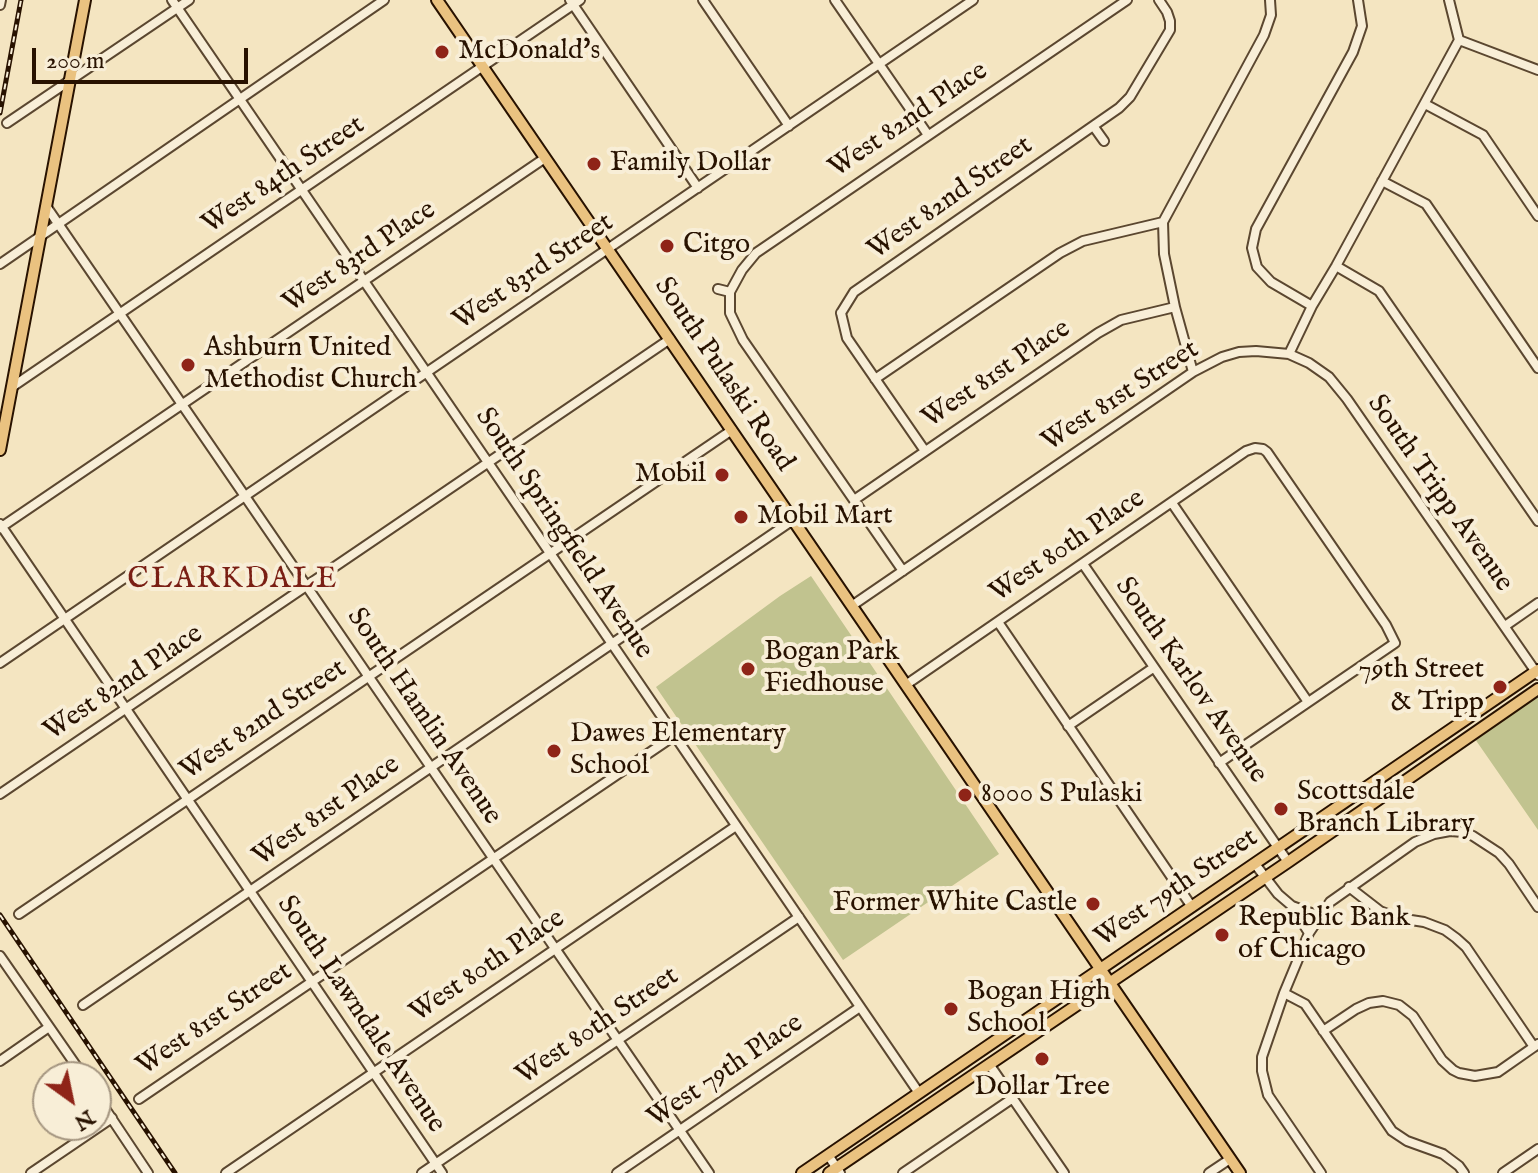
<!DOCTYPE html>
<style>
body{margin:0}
#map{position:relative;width:1538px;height:1173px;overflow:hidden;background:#f4e5c1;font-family:"IM FELL English",serif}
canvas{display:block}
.north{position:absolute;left:32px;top:1061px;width:80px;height:80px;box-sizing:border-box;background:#f8eed7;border:2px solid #a59681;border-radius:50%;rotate:147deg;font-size:22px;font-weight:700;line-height:32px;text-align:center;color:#281200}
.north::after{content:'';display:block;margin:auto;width:28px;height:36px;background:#8f2418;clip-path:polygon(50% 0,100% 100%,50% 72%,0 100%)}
.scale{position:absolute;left:32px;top:48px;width:216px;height:36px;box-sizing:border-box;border:4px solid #281200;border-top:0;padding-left:10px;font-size:24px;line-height:28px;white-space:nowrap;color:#281200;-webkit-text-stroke:6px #f8eed7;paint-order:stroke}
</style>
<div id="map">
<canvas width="1538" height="1173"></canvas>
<div class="north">N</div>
<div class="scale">200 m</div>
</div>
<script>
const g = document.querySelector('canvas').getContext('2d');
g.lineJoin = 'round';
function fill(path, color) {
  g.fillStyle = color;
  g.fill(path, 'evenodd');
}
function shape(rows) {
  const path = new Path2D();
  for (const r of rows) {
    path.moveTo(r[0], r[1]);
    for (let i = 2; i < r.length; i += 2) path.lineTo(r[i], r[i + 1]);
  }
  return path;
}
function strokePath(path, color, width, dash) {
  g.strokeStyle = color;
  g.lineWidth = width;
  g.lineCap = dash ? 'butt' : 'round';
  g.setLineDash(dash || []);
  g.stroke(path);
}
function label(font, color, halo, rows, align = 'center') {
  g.font = font + ' "IM FELL English",serif';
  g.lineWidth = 8;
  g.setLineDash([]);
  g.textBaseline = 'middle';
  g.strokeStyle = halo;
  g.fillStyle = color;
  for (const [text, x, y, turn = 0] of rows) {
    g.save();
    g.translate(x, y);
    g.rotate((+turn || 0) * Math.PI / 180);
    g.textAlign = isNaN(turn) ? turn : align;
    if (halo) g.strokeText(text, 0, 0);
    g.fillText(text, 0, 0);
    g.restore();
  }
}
fill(shape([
 [811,576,999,854,843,960,656,687,780,596],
 [1538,696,1538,830,1475,739]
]), '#c1c38f');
const minor = shape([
 [172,0,919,1093],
 [570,0,698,188],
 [703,0,789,126],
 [835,0,928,135],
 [1449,0,1459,40],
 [0,5,1,0],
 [1459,40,1538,70],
 [1425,104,1483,135,1538,216],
 [7,123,189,0],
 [1094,127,1104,141],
 [1382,181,1426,204,1538,368],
 [46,206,709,1173],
 [0,264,384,0],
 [1336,266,1379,291,1538,521],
 [718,289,730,292],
 [1312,306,1271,282,1257,267,1252,248,1256,229,1353,52,1362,26,1358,0],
 [841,313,854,292,1119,108,1130,97,1170,30,1170,21,1167,12,1159,0],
 [841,313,847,338,925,451],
 [1289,354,1312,306,1336,266,1459,40],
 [1193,372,1175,307,1164,254,1163,222,1264,35,1271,15,1270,0],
 [875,379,1060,253,1083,241,1163,222],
 [12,387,580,0],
 [854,500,1098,333,1121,320,1175,307],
 [1172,503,1308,702],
 [0,524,442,1173],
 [0,528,545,158],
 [1083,564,1288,862],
 [903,571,743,340,730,313,730,292,742,270,756,253,1127,0],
 [853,605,1193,372,1222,357,1239,352,1256,351,1289,354,1309,363,1329,377,1347,399,1538,675],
 [998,622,1192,907],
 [1505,626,1538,603],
 [0,663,973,0],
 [907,684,1246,451,1255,448,1263,449,1267,452,1386,625,1395,643],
 [1068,726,1153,668],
 [1219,763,1395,643],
 [0,794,670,339],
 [1255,864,1278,894,1292,906,1319,916],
 [1349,887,1380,911,1398,918,1424,922,1445,930,1456,938,1466,947,1534,1047],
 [1292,906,1309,933],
 [19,914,732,430],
 [0,956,84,1077],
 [1284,993,1305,1004,1392,1131,1407,1141,1443,1154,1459,1166,1464,1173],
 [83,1005,793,520],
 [1323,1031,1356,1009,1369,1003,1383,1001,1399,1005,1413,1016,1442,1060,1453,1070,1459,1073,1475,1076,1498,1072,1538,1044],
 [0,1061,49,1027],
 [989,1064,1064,1173],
 [96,1095,148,1173],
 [139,1099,674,736],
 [828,1155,840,1173],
 [31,1173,112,1118],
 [226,1173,736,826],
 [422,1173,799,917],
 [617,1173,860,1007],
 [903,1173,1013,1098],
 [1209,1173,1230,1159],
 [1321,1173,1268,1095,1262,1071,1262,1057,1284,993,1309,933,1330,902,1415,842,1434,834,1450,831,1463,832,1473,836,1499,853,1509,864,1538,907],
 [1503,1173,1538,1149]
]);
const major = shape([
 [437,0,1240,1173],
 [0,450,85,0],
 [802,1173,1538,670],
 [829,1173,1288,862,1538,689]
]);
strokePath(minor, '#5b4730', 12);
strokePath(major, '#281200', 14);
strokePath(minor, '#f8eed7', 8);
strokePath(major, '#eac280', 10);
const rail = shape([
 [0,113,21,0],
 [0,915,175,1173]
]);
strokePath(rail, '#281200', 5);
strokePath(rail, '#f8eed7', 2, [6]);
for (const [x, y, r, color] of [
 [442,52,8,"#8f2418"],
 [594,164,8,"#8f2418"],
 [667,246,8,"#8f2418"],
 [188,365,8,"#8f2418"],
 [722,475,8,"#8f2418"],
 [741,517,8,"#8f2418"],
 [748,669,8,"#8f2418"],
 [1500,687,8,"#8f2418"],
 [554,751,8,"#8f2418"],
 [965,795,8,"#8f2418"],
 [1281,809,8,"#8f2418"],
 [1093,904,8,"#8f2418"],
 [1222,935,8,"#8f2418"],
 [951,1009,8,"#8f2418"],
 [1042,1059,8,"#8f2418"]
]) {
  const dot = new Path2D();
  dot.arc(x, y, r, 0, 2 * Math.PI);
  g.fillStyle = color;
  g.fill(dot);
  strokePath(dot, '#f8eed7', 3);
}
label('28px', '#281200', '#f8eed7', [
 ["McDonald's",458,52],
 ["Family Dollar",610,164],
 ["Citgo",683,246],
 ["Ashburn United",204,349],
 ["Methodist Church",204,381],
 ["Mobil",706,475,"right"],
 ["Mobil Mart",757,517],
 ["Bogan Park",764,653],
 ["Fiedhouse",764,685],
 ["79th Street",1484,671,"right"],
 ["& Tripp",1484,703,"right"],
 ["Dawes Elementary",570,735],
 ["School",570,767],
 ["Scottsdale",1297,793],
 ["Branch Library",1297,825],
 ["8000 S Pulaski",981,795],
 ["Former White Castle",1077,904,"right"],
 ["Republic Bank",1238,919],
 ["of Chicago",1238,951],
 ["Bogan High",967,993],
 ["School",967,1025],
 ["Dollar Tree",1042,1088,"center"]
], 'left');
label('28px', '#281200', '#f8eed7', [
 ["West 82nd Place",909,121,-34],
 ["West 84th Street",284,176,-34],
 ["West 82nd Street",951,199,-35],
 ["West 83rd Place",360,258,-34],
 ["West 83rd Street",534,273,-34],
 ["South Pulaski Road",723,375,56],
 ["West 81st Place",997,375,-34],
 ["West 81st Street",1121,397,-33],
 ["South Tripp Avenue",1439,494,55],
 ["South Springfield Avenue",563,534,56],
 ["West 80th Place",1068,547,-34],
 ["South Karlov Avenue",1190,681,55],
 ["West 82nd Place",124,684,-34],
 ["South Hamlin Avenue",423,717,56],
 ["West 82nd Street",264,721,-34],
 ["West 81st Place",327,812,-35],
 ["West 79th Street",1177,889,-34],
 ["West 80th Place",488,967,-34],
 ["South Lawndale Avenue",360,1015,56],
 ["West 81st Street",215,1020,-34],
 ["West 80th Street",598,1027,-34],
 ["West 79th Place",726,1072,-34]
]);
g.letterSpacing = '2px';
label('30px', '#7a1f14', '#f8eed7', [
 ["CLARKDALE",233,581]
]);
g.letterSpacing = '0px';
</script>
